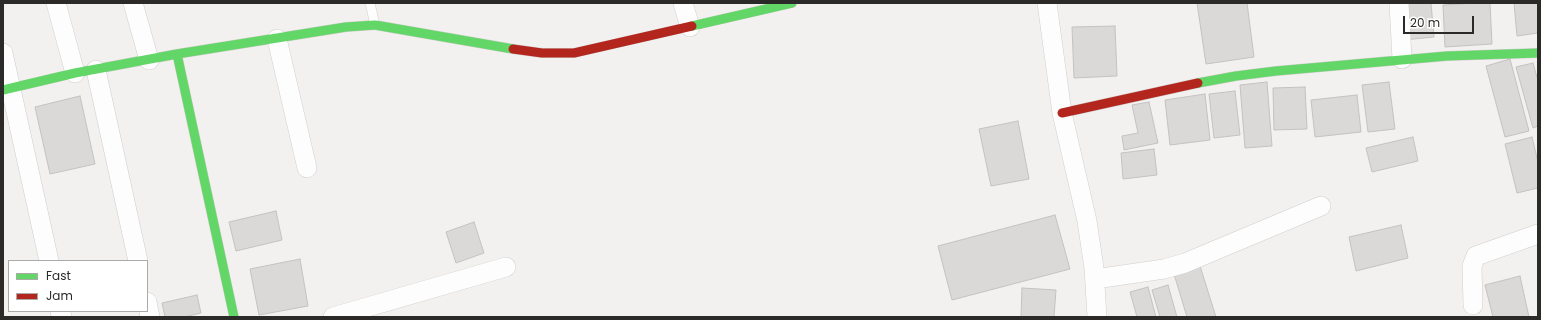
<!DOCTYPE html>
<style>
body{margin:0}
#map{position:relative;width:1541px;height:320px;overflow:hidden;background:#f3f1ef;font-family:Poppins,sans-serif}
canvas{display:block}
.frame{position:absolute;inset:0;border:4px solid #2b2a29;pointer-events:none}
.legend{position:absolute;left:8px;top:260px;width:140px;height:52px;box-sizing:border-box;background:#fff;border:1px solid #aaaaa9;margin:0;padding:5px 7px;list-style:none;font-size:12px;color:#2b2a29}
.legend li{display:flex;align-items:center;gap:8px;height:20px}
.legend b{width:20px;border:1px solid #aaaaa9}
.scale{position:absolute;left:1403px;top:16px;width:71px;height:18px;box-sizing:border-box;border:2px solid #2b2a29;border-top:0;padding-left:5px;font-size:12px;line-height:14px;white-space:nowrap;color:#2b2a29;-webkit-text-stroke:3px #fff;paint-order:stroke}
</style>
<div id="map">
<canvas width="1541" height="320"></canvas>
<div class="frame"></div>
<ul class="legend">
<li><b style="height:5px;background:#63d668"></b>Fast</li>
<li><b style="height:5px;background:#b3261e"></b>Jam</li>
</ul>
<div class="scale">20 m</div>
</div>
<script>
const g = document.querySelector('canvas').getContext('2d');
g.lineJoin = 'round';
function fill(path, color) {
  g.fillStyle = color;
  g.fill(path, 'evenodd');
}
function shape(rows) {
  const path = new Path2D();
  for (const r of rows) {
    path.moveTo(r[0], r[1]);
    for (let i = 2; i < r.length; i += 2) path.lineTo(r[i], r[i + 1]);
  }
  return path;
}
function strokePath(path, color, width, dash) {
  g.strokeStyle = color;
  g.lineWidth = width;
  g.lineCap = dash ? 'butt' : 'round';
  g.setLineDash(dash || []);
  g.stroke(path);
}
const building = shape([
 [1197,3,1247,3,1254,57,1206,64,1197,3],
 [1400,3,1431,3,1434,37,1404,40,1400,3],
 [1475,3,1490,3,1492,44,1445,47,1443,5,1475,3],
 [1514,3,1538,3,1538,33,1517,36,1514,3],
 [1115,26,1117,76,1074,78,1072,27,1115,26],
 [1510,59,1529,131,1505,137,1486,66,1510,59],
 [1533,63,1538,81,1538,126,1533,128,1516,67,1533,63],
 [1267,82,1272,146,1245,148,1240,85,1267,82],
 [1389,82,1395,129,1368,132,1362,85,1389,82],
 [1305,87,1307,129,1274,130,1273,88,1305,87],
 [1235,91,1240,135,1214,138,1209,94,1235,91],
 [1205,94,1210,140,1170,145,1165,100,1205,94],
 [1357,95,1361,132,1315,137,1311,100,1357,95],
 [80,96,95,164,50,174,35,107,80,96],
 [1149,102,1158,143,1124,150,1122,136,1138,133,1132,105,1149,102],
 [1018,121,1029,179,991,186,979,129,1018,121],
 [1413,137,1418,161,1372,172,1366,148,1413,137],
 [1532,137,1538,162,1538,188,1517,193,1505,144,1532,137],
 [1154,149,1157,175,1123,179,1121,153,1154,149],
 [276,211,282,240,236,251,229,222,276,211],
 [1055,215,1070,269,952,300,938,246,1055,215],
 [474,222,484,253,456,263,446,232,474,222],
 [1401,225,1408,258,1356,271,1349,237,1401,225],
 [300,259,308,306,259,315,250,269,300,259],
 [1200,266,1216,317,1187,317,1174,274,1200,266],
 [1520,276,1529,317,1493,317,1485,285,1520,276],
 [1168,285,1177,317,1160,317,1152,290,1168,285],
 [1148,287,1156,317,1137,317,1130,292,1148,287],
 [1022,288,1056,290,1054,317,1021,317,1022,288],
 [197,295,201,313,184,317,165,317,162,303,197,295]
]);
fill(building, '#dad9d7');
strokePath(building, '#c4c2c1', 1);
const lane = shape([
 [370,3,375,25]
]);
const street = shape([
 [56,3,75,73],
 [133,3,149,60],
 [683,3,690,27],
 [1047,3,1062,113,1087,221,1094,268,1097,317],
 [1399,3,1402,59],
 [277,39,307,168],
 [3,53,49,261],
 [96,70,138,261],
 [1095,279,1164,269,1185,263,1321,206],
 [147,302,150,317],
 [1473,305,1472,266,1476,256,1538,234],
 [60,311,62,317],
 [333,317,506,267]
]);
const fast = shape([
 [692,26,792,3],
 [177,54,234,317],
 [1198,83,1236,76,1276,71,1447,56,1538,53],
 [3,90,75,73,177,54,346,27,375,25,513,49]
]);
const jam = shape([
 [513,49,542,53,574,53,692,26],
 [1062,113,1198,83]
]);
strokePath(lane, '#d0cecd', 10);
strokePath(street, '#d0cecd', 20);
strokePath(fast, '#d0cecd', 10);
strokePath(jam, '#d0cecd', 10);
strokePath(lane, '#fdfdfd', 9);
strokePath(street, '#fdfdfd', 19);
strokePath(fast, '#63d668', 9);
strokePath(jam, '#b3261e', 9);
</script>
